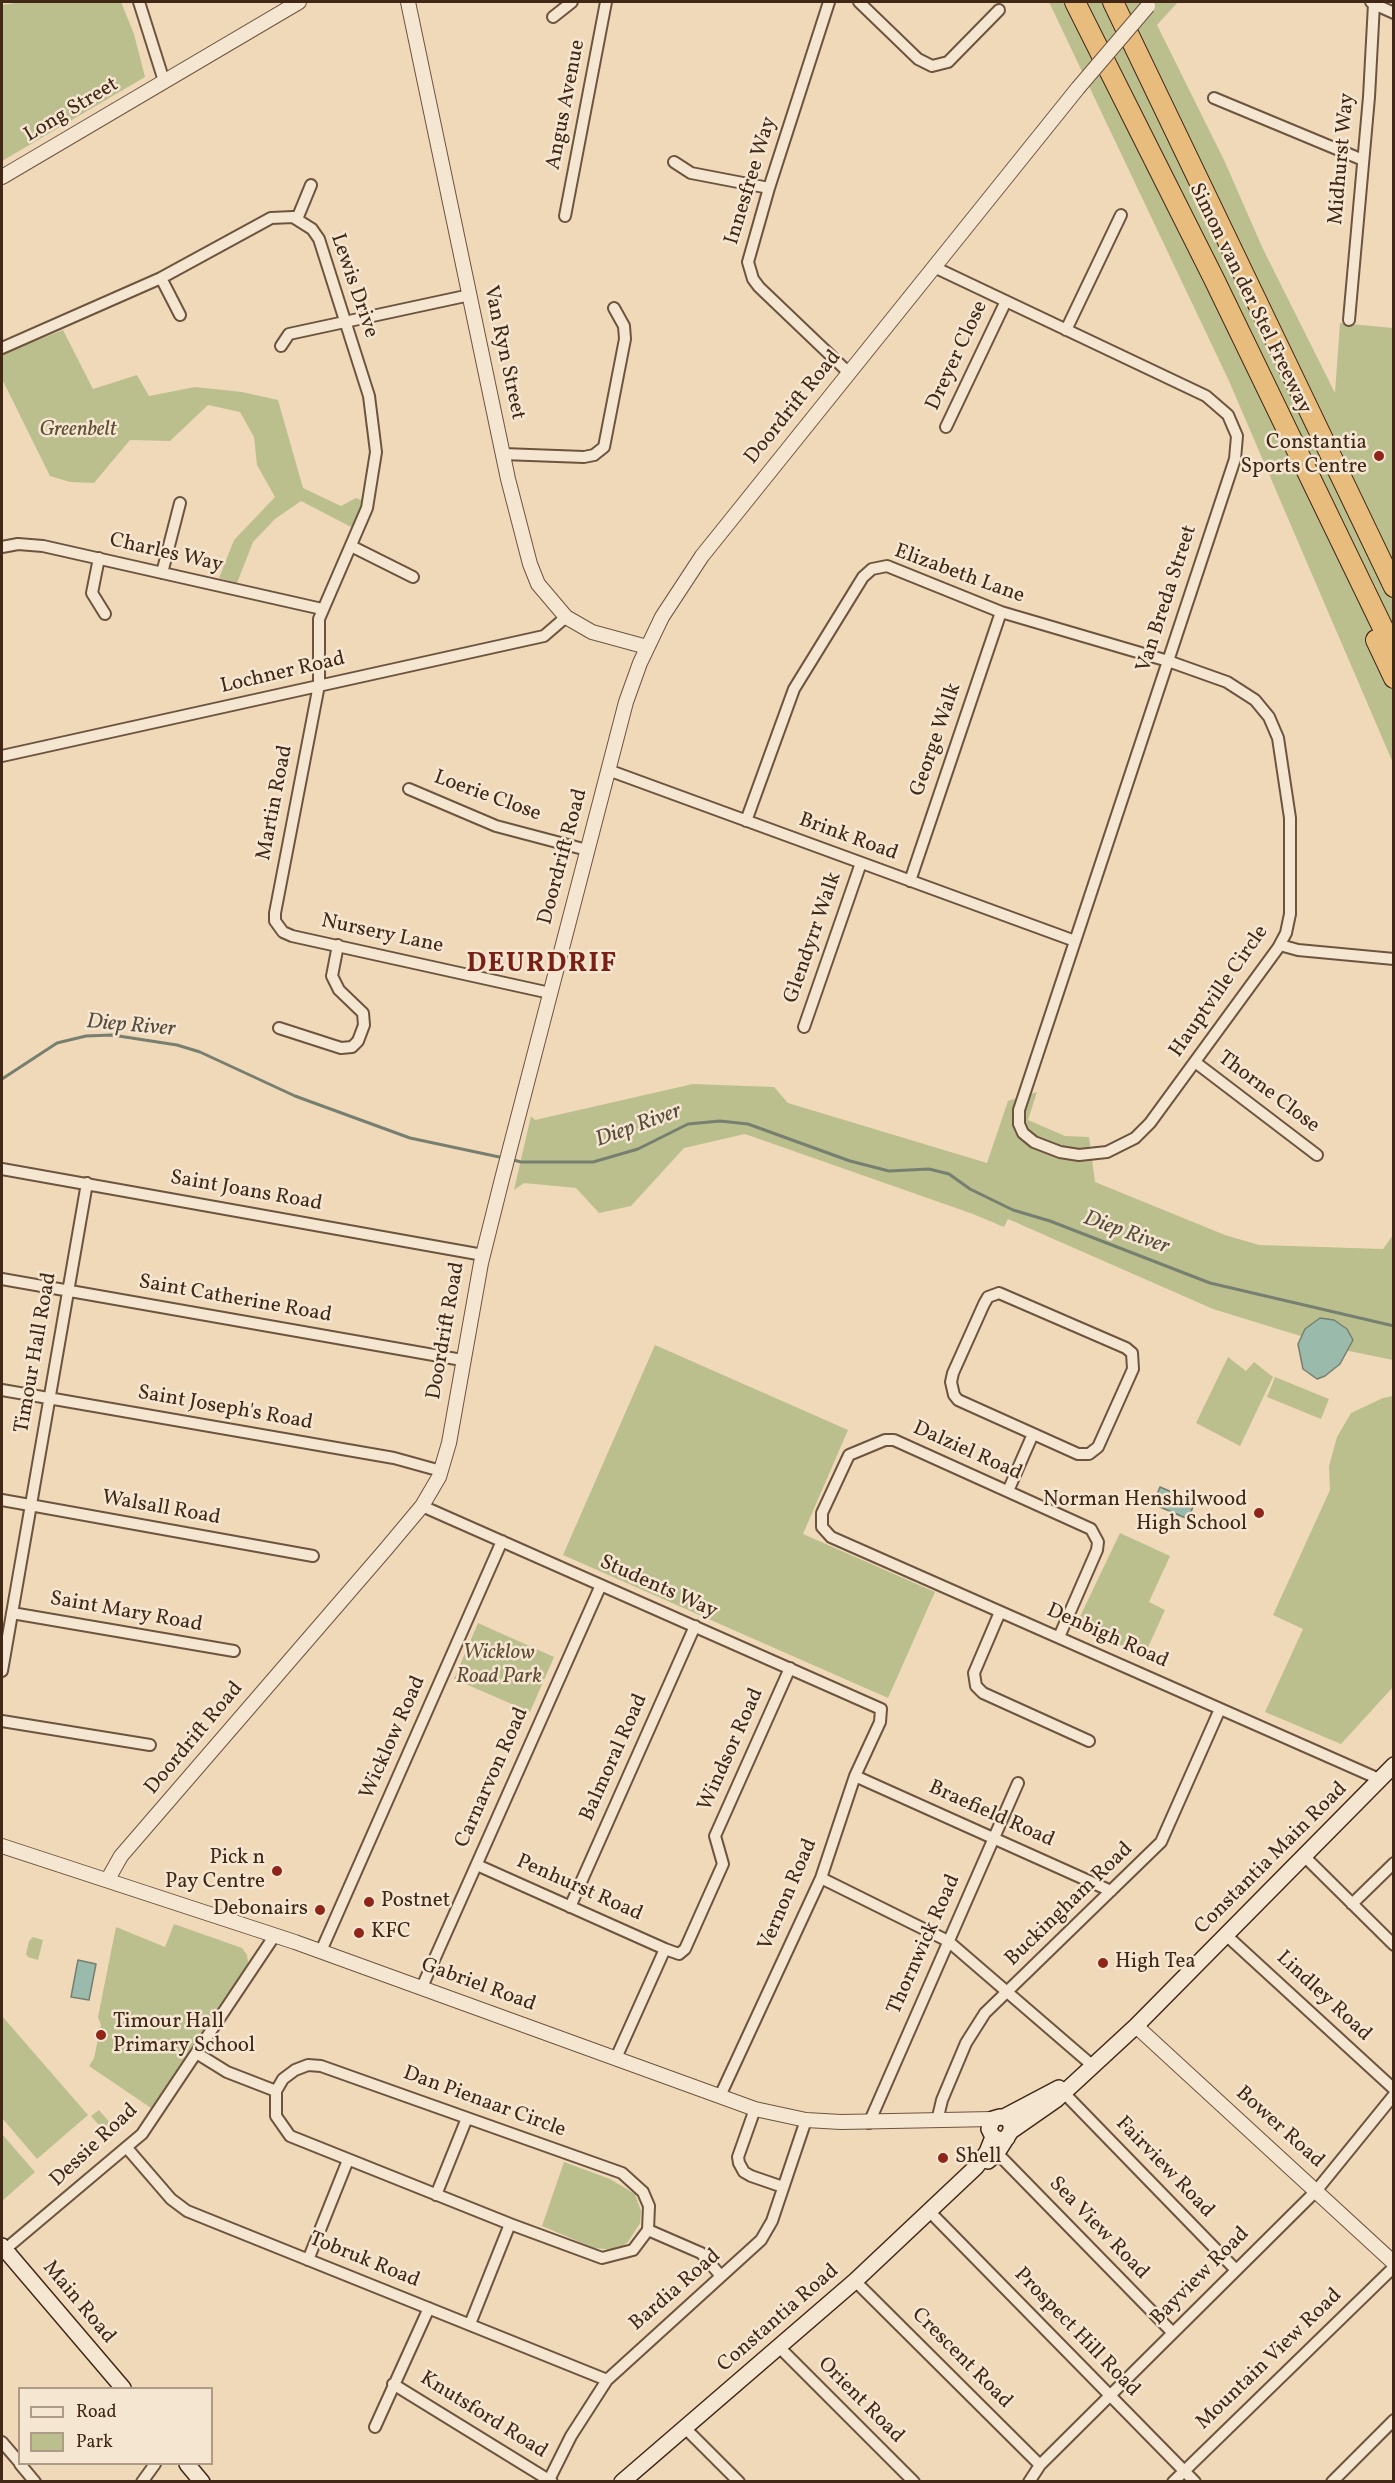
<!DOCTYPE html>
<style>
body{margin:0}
#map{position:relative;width:1395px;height:2483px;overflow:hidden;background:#f0d9b9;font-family:Vollkorn,serif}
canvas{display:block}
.frame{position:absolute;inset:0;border:3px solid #412716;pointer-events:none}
.legend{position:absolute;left:18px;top:2387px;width:195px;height:78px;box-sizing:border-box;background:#f5e6d2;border:2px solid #ad9a87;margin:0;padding:8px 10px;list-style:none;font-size:18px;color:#412716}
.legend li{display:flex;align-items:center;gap:12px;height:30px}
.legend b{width:30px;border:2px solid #ad9a87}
</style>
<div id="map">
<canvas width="1395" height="2483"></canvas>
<div class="frame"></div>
<ul class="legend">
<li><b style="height:8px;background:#f5e6d2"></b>Road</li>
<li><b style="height:16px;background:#bbbf8e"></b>Park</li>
</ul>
</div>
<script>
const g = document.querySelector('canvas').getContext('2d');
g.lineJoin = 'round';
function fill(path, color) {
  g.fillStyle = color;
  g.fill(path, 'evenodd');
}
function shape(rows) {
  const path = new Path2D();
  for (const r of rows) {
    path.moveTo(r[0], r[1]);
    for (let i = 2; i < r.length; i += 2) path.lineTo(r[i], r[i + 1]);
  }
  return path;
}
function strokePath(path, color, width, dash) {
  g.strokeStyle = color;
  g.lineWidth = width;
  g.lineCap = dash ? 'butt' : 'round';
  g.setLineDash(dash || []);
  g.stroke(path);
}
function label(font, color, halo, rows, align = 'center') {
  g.font = font + ' Vollkorn,serif';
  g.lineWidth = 5;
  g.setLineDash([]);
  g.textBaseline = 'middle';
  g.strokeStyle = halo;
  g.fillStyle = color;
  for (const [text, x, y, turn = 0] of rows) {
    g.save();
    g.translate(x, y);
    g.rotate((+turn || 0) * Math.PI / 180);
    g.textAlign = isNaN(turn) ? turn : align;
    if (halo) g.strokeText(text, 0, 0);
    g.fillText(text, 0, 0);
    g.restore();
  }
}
fill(shape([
 [22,2,121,2,134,34,145,77,2,161,2,5],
 [1049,2,1178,2,1157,25,1224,160,1263,249,1335,393,1340,323,1393,328,1393,763,1229,381],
 [63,330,93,389,137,375,149,396,195,387,242,392,278,400,303,488,341,506,356,498,364,501,353,528,301,501,275,519,253,542,237,583,219,578,234,540,275,497,257,465,254,437,240,412,208,405,170,441,130,440,94,483,70,482,50,476,2,379,2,354],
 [693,1084,774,1087,788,1103,987,1163,1008,1101,1037,1092,1028,1120,1065,1136,1089,1137,1095,1182,1225,1235,1259,1245,1383,1249,1393,1235,1393,1360,1349,1351,1213,1309,1008,1219,1004,1227,973,1214,745,1134,684,1148,631,1206,599,1213,576,1188,524,1183,514,1190,531,1116,535,1120],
 [655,1345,848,1430,803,1534,935,1592,888,1698,563,1555],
 [1228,1357,1246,1371,1254,1362,1273,1377,1240,1446,1196,1423],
 [1275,1377,1329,1399,1321,1419,1267,1397],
 [1393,1396,1393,1687,1341,1744,1265,1712,1303,1629,1273,1615,1330,1490,1329,1466,1337,1437,1351,1413,1383,1398],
 [1120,1533,1170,1556,1149,1602,1165,1610,1144,1656,1076,1625],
 [478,1623,554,1657,530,1712,454,1679],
 [174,1924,242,1948,247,1955,248,1963,151,2108,89,2066,94,2058,101,2025,98,2017,116,1927,165,1947],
 [33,1937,43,1940,38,1960,28,1957,26,1954,29,1941],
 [2,2016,88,2115,37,2159,2,2118],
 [99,2110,116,2130,109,2137,91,2116],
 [2,2134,35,2172,2,2201],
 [564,2162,610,2179,635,2194,641,2211,640,2223,628,2242,617,2250,594,2248,542,2226]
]), '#bbbf8e');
const water = shape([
 [1320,1318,1334,1320,1347,1329,1353,1340,1340,1364,1325,1376,1317,1379,1303,1369,1298,1344,1305,1329,1320,1318],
 [1160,1487,1195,1502,1188,1519,1153,1504,1160,1487],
 [78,1960,96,1964,89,2000,71,1997,78,1960]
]);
fill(water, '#9abaac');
strokePath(water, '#767f70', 1.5);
strokePath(shape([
 [2,1079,57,1043,86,1036,112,1035,177,1045,200,1052,295,1096,410,1138,504,1158],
 [510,1159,521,1162,593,1162,638,1149,688,1124,720,1121,748,1124,850,1161,889,1171,929,1169,949,1174,970,1189,1013,1210,1050,1221,1210,1283,1394,1326]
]), '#767f70', 3);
const minor = shape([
 [139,2,164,81],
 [829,2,769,188,748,262,753,279,759,287,849,373],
 [859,2,918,59,932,66,948,62,999,10],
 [1374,4,1394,13],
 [553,17,572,2],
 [1214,98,1363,160],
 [674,162,691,173,769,188],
 [565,216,606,2],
 [297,219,311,185],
 [161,278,180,315],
 [1349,320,1369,97,1374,4,1371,2],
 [1066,330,1121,215],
 [281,346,289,334,470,295],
 [2,348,161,278,271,218,293,217,312,229,319,239,369,396,376,452,367,508,319,619,319,685,275,913,275,921,283,932,292,936,550,993],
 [946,427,1006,301],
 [503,454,584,457,594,455,604,447,625,339,624,326,614,308],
 [351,546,413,577],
 [2,547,18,544,43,546,322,609],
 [99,558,92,593,105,614],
 [162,573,180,503],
 [2,756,544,636,566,617],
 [608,770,1075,941],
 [409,789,496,826,587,850],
 [746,821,794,689,863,577,872,569,887,566,1001,612,1168,661,1227,682,1255,700,1269,717,1278,738,1290,818,1290,914,1286,933,1278,948,1150,1123,1135,1138,1107,1152,1079,1155,1060,1152,1034,1142,1023,1133,1019,1124,1019,1110,1168,661,1235,459,1237,436,1228,415,1206,396,934,267],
 [910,881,1001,612],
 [1280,945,1298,950,1394,959],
 [804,1027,861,863],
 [279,1028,341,1048,352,1047,358,1041,364,1025,363,1013,339,990,332,976,338,945],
 [1195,1062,1317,1155],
 [2,1169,483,1255],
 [2,1279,462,1360],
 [999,1293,1126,1348,1132,1353,1133,1369,1098,1447,1089,1454,1078,1454,958,1400,954,1395,951,1382,953,1373,984,1304,988,1297,999,1293],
 [2,1390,394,1458,441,1471],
 [1008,1491,1033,1434],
 [2,1500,313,1556],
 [422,1506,881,1709,880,1722,855,1776,821,1878,720,2096],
 [1000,1612,974,1673,976,1686,983,1693,1089,1741],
 [12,1613,234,1651],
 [1059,1637,1097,1550,1098,1542,1091,1529,894,1440,885,1440,849,1455,822,1513,822,1527,831,1537,1379,1779],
 [2,1671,87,1183],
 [2,1721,150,1745],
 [855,1776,1111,1891],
 [1304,1856,1394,1945],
 [477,1865,665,1949],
 [821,1878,948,1941,1093,2066],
 [1352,1904,1394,1863],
 [570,1907,695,1626],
 [1226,1935,1394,2089],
 [321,1951,502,1541],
 [422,1987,601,1585],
 [198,2054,227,2072,276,2091],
 [616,2058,665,1949,679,1954,685,1949,723,1864,715,1836,790,1668],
 [308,2065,321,2066,622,2173,643,2192,649,2206,648,2230,633,2250,602,2258,510,2224,290,2136,276,2116,276,2091,283,2079,295,2070,308,2065],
 [1064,2093,1236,2270],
 [755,2109,738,2157,739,2163,744,2172,751,2176,783,2187],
 [937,2121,942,2100,966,2043,985,2013,1161,1842,1220,1709],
 [869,2123,1018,1783],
 [127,2148,171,2199,187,2211,607,2380],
 [997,2153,1172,2332],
 [436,2195,467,2118],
 [929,2211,1195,2482],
 [648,2230,701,2253,721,2276],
 [2,2252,142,2134,275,1935],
 [308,2260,348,2160],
 [855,2281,1040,2465],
 [470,2324,510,2224],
 [779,2347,914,2482],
 [393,2384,552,2482],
 [375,2427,429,2308],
 [685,2428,739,2482],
 [2,2442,20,2463],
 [20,2464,35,2482],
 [549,2480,571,2436,607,2380,761,2240,772,2221,806,2120],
 [142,2482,155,2464],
 [1029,2482,1040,2465,1316,2191,1394,2095],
 [1173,2482,1394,2267],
 [1332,2482,1394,2420]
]);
const tertiary = shape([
 [408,2,508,479,530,564,538,584,566,617,592,632,647,647],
 [2,177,299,2],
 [2,1846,295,1942,755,2109,806,2120,841,2122,993,2119],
 [108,1879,121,1856,386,1549,422,1506,439,1477,449,1443,481,1263,502,1179,626,702,640,663,662,617,702,556,1078,88],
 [1136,2026,1394,2263]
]);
const secondary = shape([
 [1004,2117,1059,2088],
 [1011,2131,1057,2099,1136,2026,1394,1765],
 [988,2161,997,2153,1011,2131,1011,2124,1007,2118,1000,2117,993,2119,989,2129,993,2137,1000,2140,1007,2138],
 [2,2246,123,2388],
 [187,2464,202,2482],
 [622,2482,855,2281,976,2167,987,2152,993,2137]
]);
const motorway = shape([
 [1075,2,1214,279,1394,651],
 [1113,2,1394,587],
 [1376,640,1394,678]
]);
strokePath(minor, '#6d543f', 14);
strokePath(tertiary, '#6d543f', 16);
strokePath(secondary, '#412716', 18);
strokePath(motorway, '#412716', 22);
strokePath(minor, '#f5e6d2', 10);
strokePath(tertiary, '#f5e6d2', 14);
strokePath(secondary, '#f5e6d2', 15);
strokePath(motorway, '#e8bc7c', 20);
const tertiaryBridge = shape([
 [1078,88,1148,6]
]);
strokePath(tertiaryBridge, '#6d543f', 16, []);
strokePath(tertiaryBridge, '#f5e6d2', 14);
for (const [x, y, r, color] of [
 [1379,456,6,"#8f2418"],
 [1259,1513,6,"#8f2418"],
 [277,1871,6,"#8f2418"],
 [369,1902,6,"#8f2418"],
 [320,1910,6,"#8f2418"],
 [359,1933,6,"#8f2418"],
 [1103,1963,6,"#8f2418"],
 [101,2035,6,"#8f2418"],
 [943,2158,6,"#8f2418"]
]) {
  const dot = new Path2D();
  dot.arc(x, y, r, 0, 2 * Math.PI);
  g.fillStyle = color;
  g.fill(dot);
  strokePath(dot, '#f5e6d2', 2);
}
label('21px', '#412716', '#f5e6d2', [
 ["Angus Avenue",567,105,-79],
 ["Long Street",72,111,-31],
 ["Midhurst Way",1343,159,-85],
 ["Innesfree Way",752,181,-73],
 ["Lewis Drive",353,286,71],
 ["Simon van der Stel Freeway",1249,299,64],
 ["Van Ryn Street",503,353,78],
 ["Dreyer Close",958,356,-65],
 ["Doordrift Road",794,408,-51],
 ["Charles Way",166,554,13],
 ["Elizabeth Lane",959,575,20],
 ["Van Breda Street",1168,599,-72],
 ["Lochner Road",283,674,-13],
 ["George Walk",937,740,-71],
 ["Loerie Close",487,797,20],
 ["Martin Road",276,803,-79],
 ["Brink Road",848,838,20],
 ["Doordrift Road",564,857,-75],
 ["Nursery Lane",382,935,12],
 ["Glendyrr Walk",814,938,-71],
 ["Hauptville Circle",1220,992,-55],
 ["Thorne Close",1268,1093,37],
 ["Saint Joans Road",246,1192,10],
 ["Saint Catherine Road",235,1300,10],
 ["Doordrift Road",447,1331,-80],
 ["Timour Hall Road",37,1353,-80],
 ["Saint Joseph's Road",225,1409,10],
 ["Dalziel Road",967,1452,24],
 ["Walsall Road",161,1509,10],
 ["Students Way",658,1588,24],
 ["Saint Mary Road",126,1613,10],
 ["Denbigh Road",1107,1637,24],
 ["Wicklow Road",394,1738,-66],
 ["Doordrift Road",195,1739,-50],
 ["Windsor Road",732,1750,-66],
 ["Balmoral Road",615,1758,-66],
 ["Carnarvon Road",493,1778,-66],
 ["Braefield Road",991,1815,24],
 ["Constantia Main Road",1272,1859,-45],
 ["Penhurst Road",579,1889,24],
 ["Vernon Road",789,1895,-67],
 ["Buckingham Road",1070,1905,-44],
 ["Thornwick Road",925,1945,-66],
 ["Gabriel Road",478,1986,20],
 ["Lindley Road",1323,1997,43],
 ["Dan Pienaar Circle",484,2103,20],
 ["Bower Road",1279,2128,42],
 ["Dessie Road",95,2146,-43],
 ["Fairview Road",1164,2168,46],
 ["Sea View Road",1098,2229,46],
 ["Tobruk Road",364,2261,22],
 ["Bayview Road",1201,2277,-45],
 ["Bardia Road",676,2291,-41],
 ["Main Road",78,2303,50],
 ["Constantia Road",779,2319,-41],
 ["Prospect Hill Road",1076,2333,46],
 ["Crescent Road",961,2359,45],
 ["Mountain View Road",1270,2360,-44],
 ["Orient Road",860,2401,45],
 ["Knutsford Road",483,2416,32]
]);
label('italic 21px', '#604d34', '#f5e6d2', [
 ["Greenbelt",78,431],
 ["Wicklow",499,1654],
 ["Road Park",499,1678]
]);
label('21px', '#412716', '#f5e6d2', [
 ["Constantia",1367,444,"right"],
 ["Sports Centre",1367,468,"right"],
 ["Norman Henshilwood",1247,1501,"right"],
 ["High School",1247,1525,"right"],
 ["Pick n",265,1859,"right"],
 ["Pay Centre",265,1883,"right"],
 ["Postnet",381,1902],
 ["Debonairs",308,1910,"right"],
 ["KFC",371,1933],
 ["High Tea",1115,1963],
 ["Timour Hall",113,2023],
 ["Primary School",113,2047],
 ["Shell",955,2158]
], 'left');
label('italic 22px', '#574c3c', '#f5e6d2', [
 ["Diep River",131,1027,5],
 ["Diep River",639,1127,-20],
 ["Diep River",1126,1234,20]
]);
g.letterSpacing = '1.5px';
label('bold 27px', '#7a1f14', '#f5e6d2', [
 ["DEURDRIF",542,966]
]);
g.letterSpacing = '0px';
</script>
